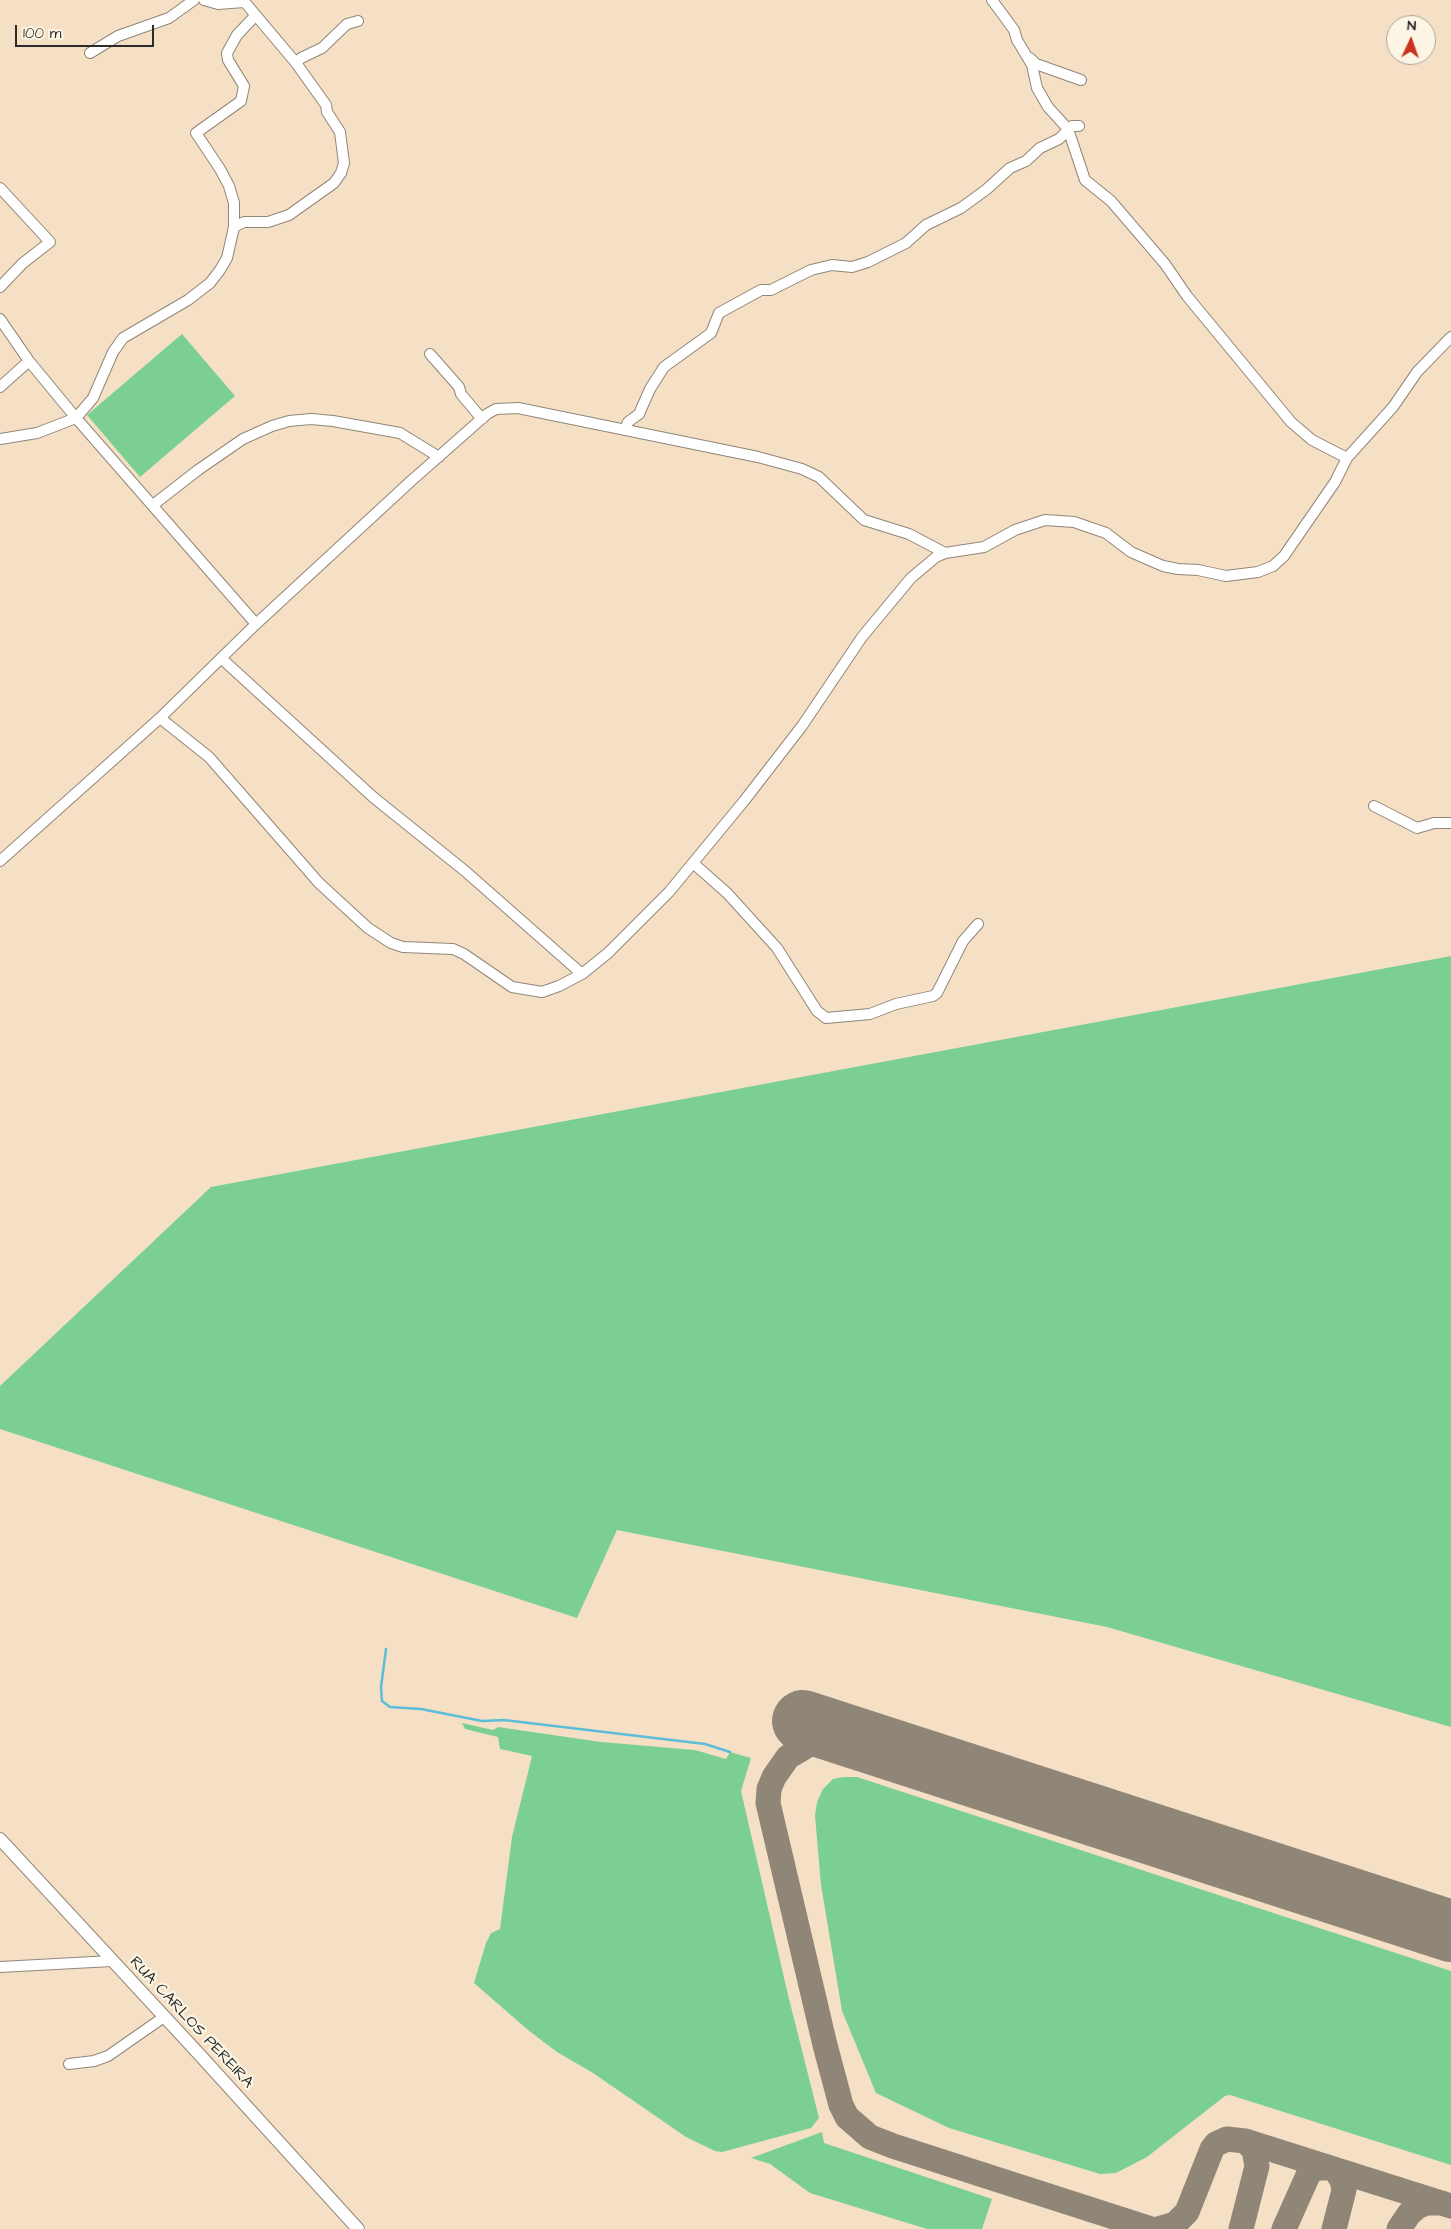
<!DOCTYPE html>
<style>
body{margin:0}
#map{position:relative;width:1451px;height:2229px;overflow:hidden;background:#f6e0c5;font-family:"Architects Daughter",sans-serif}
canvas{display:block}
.north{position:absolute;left:1386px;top:15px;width:50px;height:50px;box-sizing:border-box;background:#fcf5e5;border:1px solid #a8a49b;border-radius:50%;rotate:3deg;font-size:14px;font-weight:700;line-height:20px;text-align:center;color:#2b2b2b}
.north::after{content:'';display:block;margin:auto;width:18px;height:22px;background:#c8321e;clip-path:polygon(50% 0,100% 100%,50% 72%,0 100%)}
.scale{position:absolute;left:15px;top:25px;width:139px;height:22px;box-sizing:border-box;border:2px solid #2b2b2b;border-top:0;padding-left:6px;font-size:15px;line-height:18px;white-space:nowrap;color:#2b2b2b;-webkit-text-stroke:4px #fcf5e5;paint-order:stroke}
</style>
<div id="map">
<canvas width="1451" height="2229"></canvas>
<div class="north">N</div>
<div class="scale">100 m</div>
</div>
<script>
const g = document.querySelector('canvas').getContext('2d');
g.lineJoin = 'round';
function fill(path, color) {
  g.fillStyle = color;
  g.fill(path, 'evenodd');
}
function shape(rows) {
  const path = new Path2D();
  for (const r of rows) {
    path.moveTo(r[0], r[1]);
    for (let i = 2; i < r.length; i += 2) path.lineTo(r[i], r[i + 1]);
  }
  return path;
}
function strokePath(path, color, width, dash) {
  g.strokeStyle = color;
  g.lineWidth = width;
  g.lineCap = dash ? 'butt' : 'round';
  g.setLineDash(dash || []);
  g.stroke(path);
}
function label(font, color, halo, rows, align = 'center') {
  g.font = font + ' "Architects Daughter",sans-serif';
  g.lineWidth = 4.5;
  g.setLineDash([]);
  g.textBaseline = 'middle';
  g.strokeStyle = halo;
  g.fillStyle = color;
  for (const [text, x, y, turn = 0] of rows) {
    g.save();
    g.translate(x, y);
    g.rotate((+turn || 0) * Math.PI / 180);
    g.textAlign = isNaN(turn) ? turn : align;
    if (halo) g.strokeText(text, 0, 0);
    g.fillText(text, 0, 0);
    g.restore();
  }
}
fill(shape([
 [182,334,235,396,140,477,87,415],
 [1451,956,1451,1727,1107,1627,617,1530,577,1618,0,1429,0,1386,211,1187],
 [462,1723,493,1730,498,1727,601,1742,695,1750,726,1759,730,1752,751,1758,741,1791,788,1995,819,2118,811,2128,722,2152,715,2151,686,2137,593,2073,557,2052,528,2030,474,1983,486,1943,491,1933,500,1929,512,1837,532,1756,500,1749,498,1737,465,1729],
 [843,1777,857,1777,1451,1971,1451,2165,1230,2095,1225,2096,1147,2157,1116,2173,1100,2174,949,2128,876,2093,842,2011,821,1885,815,1816,817,1802,823,1789,833,1779],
 [822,2132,824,2143,992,2199,982,2229,927,2229,810,2193,770,2164,751,2158]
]), '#7bcf93');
strokePath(shape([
 [386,1649,381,1687,382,1701,390,1707,421,1709,482,1721,504,1720,705,1744,730,1752]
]), '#5bbdd9', 2.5);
strokePath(shape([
 [844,1734,817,1740,788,1757,774,1777,769,1789,768,1803,825,2045,841,2105,847,2117,870,2137,893,2146,1151,2229],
 [1158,2229,1175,2224,1187,2212,1212,2149,1216,2144,1227,2139,1245,2141,1451,2206],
 [1241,2229,1257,2166,1254,2150,1245,2141],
 [1284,2229,1309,2173,1317,2168,1327,2168],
 [1334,2229,1344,2190,1342,2180,1336,2171],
 [1399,2229,1409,2214,1417,2207,1427,2203,1442,2203]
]), '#908678', 25);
strokePath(shape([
 [803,1721,1451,1931]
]), '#908678', 62);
const minor = shape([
 [204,0,218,4,244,2],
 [992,0,1014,30,1017,40,1032,65,1037,88,1048,107,1068,129,1085,180,1111,201,1165,264,1187,296,1291,422,1312,440,1347,458],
 [90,53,118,36,169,18,194,0],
 [1030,58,1036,64,1081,80],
 [296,63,301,58,322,48,347,24,358,21],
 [0,188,50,242,23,263,0,287],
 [234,227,244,222,268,222,289,215,334,183,341,173,344,163,340,132,327,112,326,105,296,63,243,0],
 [0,319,29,361],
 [430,354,459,387,461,394,482,419],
 [0,387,29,361,76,418,256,624],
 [625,430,628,422,639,414,650,389,664,367,711,333,719,313,761,290,771,290,811,270,832,265,852,267,868,262,906,243,926,225,961,208,987,189,1010,168,1026,161,1040,148,1059,139,1072,126,1079,126],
 [0,439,37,433,76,418,93,398,113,352,123,338,188,300,210,283,220,270,227,258,234,227,234,203,229,186,220,169,196,133,241,101,244,86,228,60,227,53,237,35,255,16],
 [153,505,198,470,243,439,272,426,289,421,311,419,333,421,400,433,439,457],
 [221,658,373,797,465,871,582,974],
 [160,718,209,757,319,883,368,928,391,943,403,947,453,949,464,954,512,987,542,992,559,986,582,974,608,953,669,892,744,801,802,726,862,637,911,578,936,557,945,553,984,547,1015,530,1045,520,1074,522,1106,533,1131,552,1163,566,1178,569,1198,570,1226,576,1258,572,1273,566,1284,556,1335,482,1347,458,1393,407,1417,372,1451,337],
 [1374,806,1417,828,1434,823,1451,823],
 [0,861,160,718,256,624,411,481,487,414,496,409,518,408,758,457,802,469,819,477,864,520,909,534,945,553],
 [693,863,727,893,777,948,817,1011,826,1018,870,1014,896,1004,933,996,937,993,963,941,978,924],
 [0,1967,112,1961],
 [69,2064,94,2061,108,2056,164,2017]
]);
const major = shape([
 [0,1839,198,2053,358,2229]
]);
strokePath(minor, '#908678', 12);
strokePath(major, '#908678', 14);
strokePath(minor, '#fff', 10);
strokePath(major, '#fff', 12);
label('16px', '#2b2b2b', '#fcf5e5', [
 ["RUA CARLOS PEREIRA",191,2023,47]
]);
</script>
